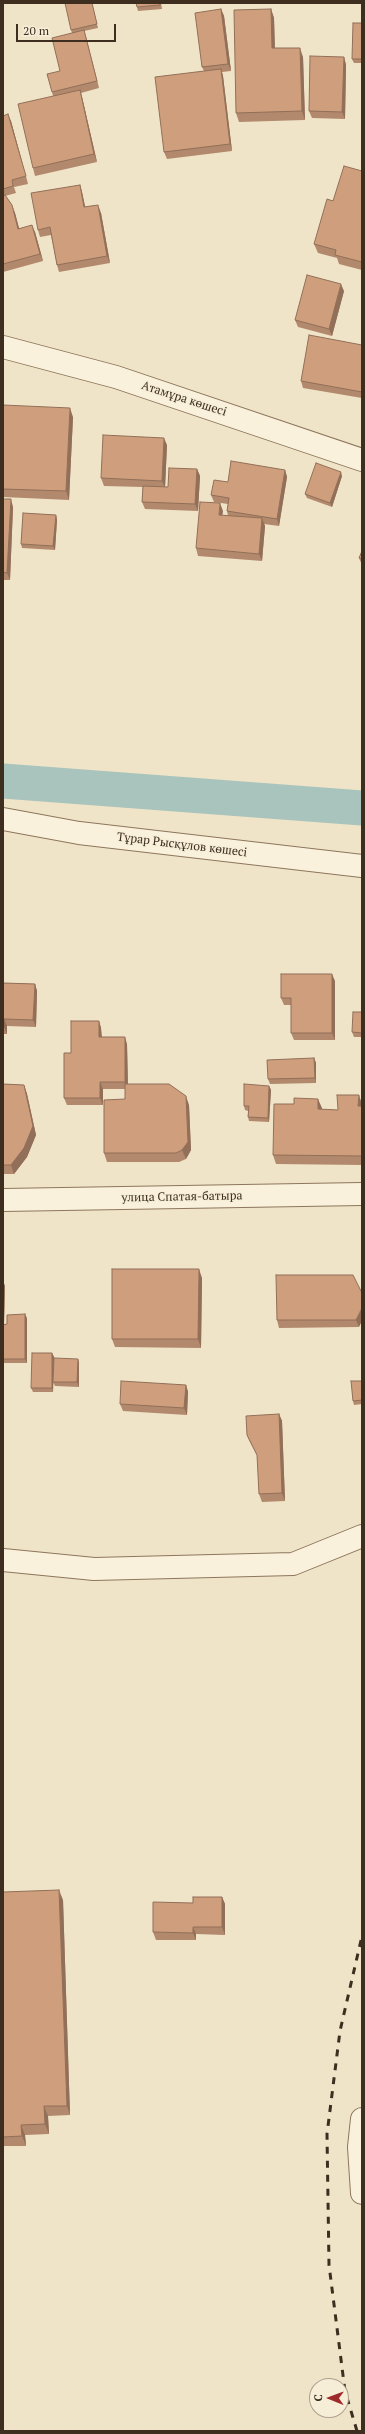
<!DOCTYPE html>
<meta charset="utf-8">
<style>
body{margin:0}
#map{position:relative;width:365px;height:2434px;overflow:hidden;background:#f0e4c8;font-family:"PT Serif",serif}
canvas{display:block}
.frame{position:absolute;inset:0;border:4px solid #3d2e20;pointer-events:none}
.north{position:absolute;left:309px;top:2378px;width:40px;height:40px;box-sizing:border-box;background:#f7eed8;border:1px solid #ada18e;border-radius:50%;rotate:271deg;font-size:11px;font-weight:700;line-height:16px;text-align:center;color:#3d2e20}
.north::after{content:'';display:block;margin:auto;width:14px;height:18px;background:#9e2a2b;clip-path:polygon(50% 0,100% 100%,50% 72%,0 100%)}
.scale{position:absolute;left:16px;top:24px;width:100px;height:18px;box-sizing:border-box;border:2px solid #3d2e20;border-top:0;padding-left:5px;font-size:12px;line-height:14px;white-space:nowrap;color:#3d2e20;-webkit-text-stroke:3px #f7eed8;paint-order:stroke}
</style>
<div id="map">
<canvas width="365" height="2434"></canvas>
<div class="frame"></div>
<div class="north">С</div>
<div class="scale">20 m</div>
</div>
<script>
const g = document.querySelector('canvas').getContext('2d');
g.lineJoin = 'round';
function shape(rows) {
  const path = new Path2D();
  for (const r of rows) {
    path.moveTo(r[0], r[1]);
    for (let i = 2; i < r.length; i += 2) path.lineTo(r[i], r[i + 1]);
  }
  return path;
}
function strokePath(path, color, width, dash) {
  g.strokeStyle = color;
  g.lineWidth = width;
  g.lineCap = dash ? 'butt' : 'round';
  g.setLineDash(dash || []);
  g.stroke(path);
}
function fill(path, color) {
  g.fillStyle = color;
  g.fill(path, 'evenodd');
}
function label(font, color, halo, rows, align = 'center') {
  g.font = font + ' "PT Serif",serif';
  g.lineWidth = 3;
  g.setLineDash([]);
  g.textBaseline = 'middle';
  g.strokeStyle = halo;
  g.fillStyle = color;
  for (const [text, x, y, turn = 0] of rows) {
    g.save();
    g.translate(x, y);
    g.rotate((+turn || 0) * Math.PI / 180);
    g.textAlign = isNaN(turn) ? turn : align;
    if (halo) g.strokeText(text, 0, 0);
    g.fillText(text, 0, 0);
    g.restore();
  }
}
strokePath(shape([
 [3,781,362,808]
]), '#a9c4bc', 35);
const street = shape([
 [3,347,116,377,362,460],
 [3,819,79,833,362,866],
 [3,1200,362,1194],
 [3,1560,94,1569,293,1564,362,1536],
 [362,2119,359,2147,362,2193]
]);
strokePath(street, '#8d765c', 24);
strokePath(street, '#faf1dc', 22);
strokePath(shape([
 [357,2431,345,2391,329,2265,327,2134,340,2031,362,1936]
]), '#3d2e20', 3, [7, 7]);
fill(shape([
 [92,3,98,28,84,31,86,37,99,88,81,93,82,97,97,162,35,176,33,168,53,96,52,92,60,71,72,33,71,30],
 [161,3,162,9,138,11,137,7],
 [221,9,224,16,231,71,222,72,223,76,232,151,167,159,164,152,204,71,202,67],
 [271,9,274,18,275,48,303,57,305,120,239,122,236,113],
 [362,23,362,63,354,63,352,59],
 [344,57,346,65,345,119,312,118,309,111],
 [3,116,11,121,28,184,14,187,16,193,5,196,15,213,19,228,35,232,43,261,3,272],
 [362,171,362,270,339,264,337,258,318,253,314,244,333,201],
 [80,185,82,192,85,207,101,213,110,263,59,272,57,265,51,235,40,237,38,230],
 [344,291,332,336,298,327,295,320],
 [362,345,362,398,303,388,301,381],
 [3,405,73,417,69,500,3,497],
 [167,445,165,487,168,487,197,469,200,476,198,511,145,509,142,502,143,487,104,486,101,478],
 [285,470,287,477,279,526,264,524,265,526,262,561,198,556,196,548,223,511,222,515,228,516,227,511,228,504,214,502,211,495,228,482],
 [342,476,332,507,307,498,305,494],
 [3,499,13,507,10,580,3,580],
 [56,515,57,520,55,550,22,548,21,544],
 [362,551,362,565,359,558],
 [335,981,335,1040,294,1040,291,1033,291,1005,284,1005,281,998],
 [3,983,35,984,37,991,36,1027,7,1026,7,1034,3,1034],
 [362,1012,362,1037,354,1037,352,1032],
 [99,1021,101,1028,102,1037,127,1044,128,1084,189,1105,191,1150,186,1159,179,1162,107,1162,104,1153,125,1099,125,1089,103,1089,103,1105,67,1105,64,1098,71,1053],
 [314,1058,316,1063,316,1083,270,1084,268,1079],
 [3,1084,24,1085,27,1094,36,1135,27,1157,14,1174,3,1174],
 [269,1086,271,1090,269,1122,249,1121,248,1117,248,1111,245,1110,244,1106],
 [362,1104,362,1165,276,1164,273,1155,322,1108,322,1109,338,1110],
 [353,1275,359,1327,279,1328,277,1320],
 [202,1278,201,1348,115,1347,112,1339],
 [3,1281,5,1286,4,1324,7,1324,27,1318,27,1363,3,1363],
 [52,1353,54,1357,53,1392,33,1392,31,1388],
 [78,1359,79,1363,79,1387,55,1386,53,1382],
 [362,1381,362,1404,354,1405,353,1401],
 [186,1385,188,1392,187,1415,123,1411,120,1404],
 [279,1414,282,1421,285,1501,262,1502,259,1494,258,1457,250,1442,247,1435],
 [3,1892,63,1900,70,2115,48,2116,49,2134,25,2135,26,2146,3,2146],
 [222,1897,225,1904,225,1935,196,1934,196,1940,156,1940,153,1932,193,1903]
]), '#b2896c');
fill(shape([
 [221,9,224,16,231,71,228,64],
 [271,9,274,18,275,57,272,48],
 [84,30,86,37,99,88,97,81],
 [300,48,303,57,305,120,302,111],
 [344,57,346,65,345,119,342,112],
 [221,69,223,76,232,151,230,144],
 [80,90,82,97,97,162,94,154],
 [8,114,11,121,28,184,26,176],
 [80,185,82,192,87,215,84,207],
 [12,205,15,213,21,236,18,229],
 [98,205,101,213,110,263,107,256],
 [32,225,35,232,43,261,40,254],
 [341,284,344,291,332,336,329,329],
 [70,408,73,417,69,500,66,491],
 [164,438,167,445,165,488,162,481],
 [197,469,200,476,198,511,195,504],
 [285,470,287,477,279,526,277,519],
 [341,472,342,476,332,507,330,503],
 [11,499,13,507,10,580,7,573],
 [220,503,223,511,221,522,219,515],
 [56,515,57,520,55,550,53,546],
 [262,518,265,526,262,561,259,554],
 [332,974,335,981,335,1040,332,1033],
 [35,984,37,991,36,1027,33,1020],
 [4,1019,7,1026,7,1034,4,1027],
 [99,1021,101,1028,102,1044,99,1037],
 [125,1037,127,1044,128,1089,125,1082],
 [314,1058,316,1063,316,1083,315,1078],
 [100,1082,103,1089,103,1105,100,1098],
 [24,1085,27,1094,36,1135,27,1157,14,1174,11,1165],
 [269,1086,271,1090,269,1122,268,1118],
 [359,1095,362,1104,362,1115,358,1106],
 [186,1096,189,1105,191,1150,186,1159,182,1150],
 [318,1099,322,1108,321,1118,318,1109],
 [199,1269,202,1278,201,1348,198,1339],
 [3,1281,5,1286,4,1325,3,1323],
 [362,1308,362,1321,359,1327,356,1320],
 [25,1314,27,1318,27,1363,25,1359],
 [52,1353,54,1357,53,1392,52,1388],
 [78,1359,79,1363,79,1387,77,1382],
 [186,1385,188,1392,187,1415,184,1408],
 [279,1414,282,1421,285,1501,282,1493],
 [59,1890,63,1900,70,2115,67,2106],
 [222,1897,225,1904,225,1935,222,1927],
 [193,1927,196,1934,196,1940,193,1933],
 [44,2106,48,2116,49,2134,45,2124],
 [21,2125,25,2135,26,2146,22,2136]
]), '#916f58');
const building = shape([
 [65,3,92,3,97,24,71,30,65,3],
 [136,3,160,3,160,5,137,7,136,3],
 [221,9,228,64,202,67,195,13,221,9],
 [271,9,272,48,300,48,302,111,236,113,234,10,271,9],
 [353,23,362,23,362,59,352,59,353,23],
 [84,30,97,81,52,92,47,74,60,71,52,38,84,30],
 [310,56,344,57,342,112,309,111,310,56],
 [221,69,230,144,164,152,155,77,221,69],
 [80,90,94,154,33,168,18,104,80,90],
 [8,114,26,176,12,180,13,186,3,189,3,116,8,114],
 [344,166,362,171,362,262,335,255,336,250,314,244,327,199,333,201,344,166],
 [80,185,84,207,98,205,107,256,57,265,50,227,38,230,31,193,80,185],
 [5,195,12,205,18,229,32,225,40,254,3,264,3,196,5,195],
 [307,275,341,284,329,329,295,320,307,275],
 [309,335,362,345,362,392,301,381,309,335],
 [3,405,70,408,66,491,3,489,3,405],
 [103,435,164,438,162,481,101,478,103,435],
 [231,461,285,470,277,519,227,511,229,498,211,495,214,480,228,482,231,461],
 [316,463,341,472,330,503,305,494,316,463],
 [169,468,197,469,195,504,142,502,143,486,168,487,169,468],
 [3,499,11,499,7,573,3,572,3,499],
 [200,502,220,503,219,515,262,518,259,554,196,548,200,502],
 [23,513,56,515,53,546,21,544,23,513],
 [362,551,362,559,359,558,362,551],
 [281,974,332,974,332,1033,291,1033,291,998,281,998,281,974],
 [3,983,35,984,33,1020,4,1019,4,1027,3,1027,3,983],
 [353,1012,362,1012,362,1033,352,1032,353,1012],
 [71,1021,99,1021,99,1037,125,1037,125,1082,100,1082,100,1098,64,1098,64,1053,71,1053,71,1021],
 [314,1058,315,1078,268,1079,267,1060,314,1058],
 [3,1084,24,1085,33,1126,24,1148,11,1165,3,1165,3,1084],
 [125,1084,169,1084,186,1096,188,1142,182,1150,176,1153,104,1153,104,1100,125,1099,125,1084],
 [244,1084,269,1086,268,1118,248,1117,249,1106,244,1106,244,1084],
 [337,1095,359,1095,358,1106,362,1106,362,1156,273,1155,274,1104,294,1104,294,1098,318,1099,318,1109,338,1110,337,1095],
 [112,1269,199,1269,198,1339,112,1339,112,1269],
 [276,1275,353,1275,362,1293,362,1308,356,1320,277,1320,276,1275],
 [25,1314,25,1359,3,1359,3,1325,7,1324,7,1315,25,1314],
 [32,1353,52,1353,52,1388,31,1388,32,1353],
 [54,1358,78,1359,77,1382,53,1382,54,1358],
 [121,1381,186,1385,184,1408,120,1404,121,1381],
 [351,1381,362,1381,362,1400,353,1401,351,1381],
 [279,1414,282,1493,259,1494,257,1455,247,1435,246,1416,279,1414],
 [59,1890,67,2106,44,2106,45,2124,21,2125,22,2136,3,2137,3,1892,59,1890],
 [193,1897,222,1897,222,1927,193,1927,193,1933,153,1932,153,1902,193,1903,193,1897]
]);
fill(building, '#cf9f7d');
strokePath(building, '#916f58', 1);
label('12px', '#3d2e20', '#f7eed8', [
 ["Атамұра көшесі",184,399,18],
 ["Тұрар Рысқұлов көшесі",182,845,7],
 ["улица Спатая-батыра",182,1197,-1]
]);
</script>
